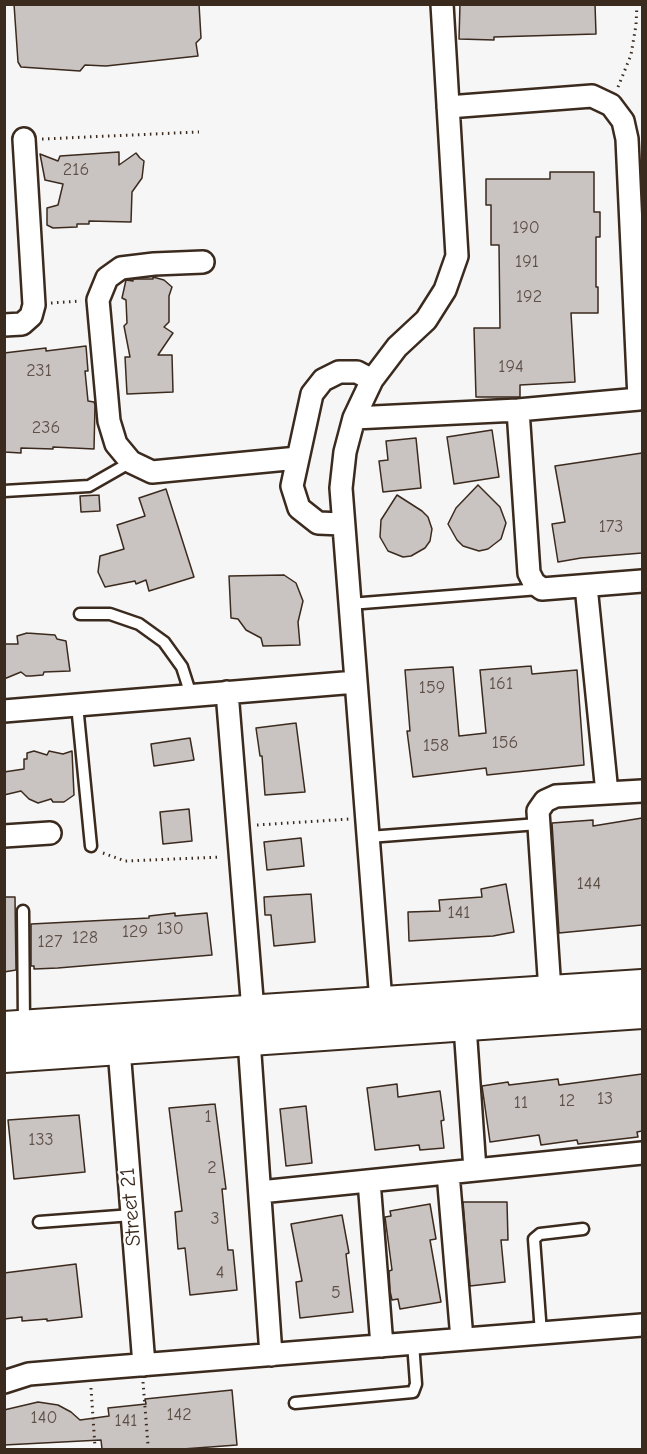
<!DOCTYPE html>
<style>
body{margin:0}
#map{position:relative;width:647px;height:1454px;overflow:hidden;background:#f7f6f6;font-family:"Comic Neue",sans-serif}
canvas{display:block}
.frame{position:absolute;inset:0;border:6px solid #3b2a1e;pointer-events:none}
</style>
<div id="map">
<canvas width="647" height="1454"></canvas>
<div class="frame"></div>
</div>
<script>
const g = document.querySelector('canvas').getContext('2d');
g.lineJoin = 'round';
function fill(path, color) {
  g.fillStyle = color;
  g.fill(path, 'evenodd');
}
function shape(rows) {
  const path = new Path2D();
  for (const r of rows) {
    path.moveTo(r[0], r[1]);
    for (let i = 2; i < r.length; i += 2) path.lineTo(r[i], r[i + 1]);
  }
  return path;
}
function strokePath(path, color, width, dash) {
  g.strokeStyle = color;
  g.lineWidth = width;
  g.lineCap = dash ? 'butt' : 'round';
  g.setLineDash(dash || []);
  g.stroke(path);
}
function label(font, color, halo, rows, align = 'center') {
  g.font = font + ' "Comic Neue",sans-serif';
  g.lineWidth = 4.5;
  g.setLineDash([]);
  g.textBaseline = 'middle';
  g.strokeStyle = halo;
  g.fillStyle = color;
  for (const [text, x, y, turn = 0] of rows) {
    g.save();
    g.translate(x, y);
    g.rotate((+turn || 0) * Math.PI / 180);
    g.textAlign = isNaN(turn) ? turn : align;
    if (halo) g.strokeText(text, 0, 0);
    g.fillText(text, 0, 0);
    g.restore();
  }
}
const building = shape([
 [14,4,199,4,201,38,196,43,198,56,106,66,85,65,80,71,21,67,18,62,14,4],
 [460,4,595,4,596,34,494,37,494,40,459,39,460,4],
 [119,152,119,165,136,153,140,158,144,161,142,178,132,192,131,222,89,221,89,224,77,224,77,227,53,228,47,225,47,208,58,205,63,184,45,180,40,154,58,161,60,156,119,152],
 [550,172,594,172,594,212,600,212,600,237,596,237,596,287,598,287,598,313,571,313,575,382,520,385,520,397,476,397,474,328,500,328,499,245,491,245,491,205,486,205,486,179,550,179,550,172],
 [153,277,164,280,172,287,169,296,169,322,164,327,173,333,158,355,172,355,173,392,127,394,125,357,130,357,124,326,127,323,126,300,122,298,126,280,133,281,133,279,153,279,153,277],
 [86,346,88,371,85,371,88,401,94,402,95,405,94,449,53,447,53,449,21,448,21,453,4,452,4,353,46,348,46,351,86,346],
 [492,430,499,477,454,484,447,437,492,430],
 [416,438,421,488,383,492,379,461,388,460,386,441,416,438],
 [642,453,642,553,581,558,558,562,552,524,565,522,555,466,642,453],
 [478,485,500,507,506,523,501,539,488,549,479,551,463,546,457,540,448,524,456,508,478,485],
 [166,489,194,577,149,591,146,580,136,584,135,581,105,587,98,572,100,556,124,549,117,525,145,516,139,498,166,489],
 [99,495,100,511,81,512,80,496,99,495],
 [397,495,422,511,428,517,432,529,430,541,425,548,411,556,403,557,388,551,380,537,381,520,397,495],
 [284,575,296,583,303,601,298,622,300,645,263,646,261,638,246,630,238,619,231,618,229,576,284,575],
 [27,633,55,635,57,639,66,641,70,671,44,672,43,675,31,676,26,676,21,672,4,679,4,644,18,644,17,636,27,633],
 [531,666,532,674,577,670,584,765,487,775,486,768,413,777,407,731,410,731,405,670,453,667,459,736,486,733,480,670,531,666],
 [296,723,305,792,265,795,262,756,260,756,256,728,296,723],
 [190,738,194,760,154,766,151,744,190,738],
 [34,751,47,755,49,751,63,754,72,751,74,795,64,802,53,802,51,799,38,803,29,799,21,791,4,795,4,772,24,769,24,759,27,759,27,753,34,751],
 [189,809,192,841,163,844,160,812,189,809],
 [642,818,642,925,559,933,552,823,593,820,593,826,642,818],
 [301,838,304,866,267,870,264,842,301,838],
 [506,884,514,932,493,936,409,941,408,912,440,911,439,900,482,897,481,889,506,884],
 [311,894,315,942,274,946,271,915,265,915,264,897,311,894],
 [4,897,15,897,16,970,4,972,4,897],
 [175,913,175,916,207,913,212,955,58,968,34,969,34,966,31,966,31,924,149,918,149,916,175,913],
 [642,1074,642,1131,637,1132,638,1137,578,1144,577,1140,541,1145,539,1135,490,1142,482,1086,508,1082,509,1085,558,1079,559,1085,642,1074],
 [397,1084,398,1097,440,1091,444,1120,441,1121,444,1148,420,1150,419,1145,375,1150,367,1088,397,1084],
 [215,1104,226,1189,222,1189,228,1250,233,1250,237,1290,190,1295,185,1248,178,1249,175,1212,182,1211,169,1108,215,1104],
 [306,1106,312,1163,286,1166,280,1109,306,1106],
 [79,1115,85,1172,14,1179,8,1120,79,1115],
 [463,1202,507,1202,508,1240,501,1240,505,1282,470,1286,463,1202],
 [430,1204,436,1239,430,1240,441,1302,400,1309,398,1299,392,1300,390,1291,389,1271,392,1270,385,1217,391,1216,390,1211,430,1204],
 [342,1215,349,1253,346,1254,353,1312,300,1318,296,1282,302,1281,291,1224,342,1215],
 [76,1264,82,1317,47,1321,47,1319,22,1321,22,1317,4,1319,4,1273,76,1264],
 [232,1390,237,1445,183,1449,102,1449,101,1440,4,1445,4,1410,38,1402,58,1405,71,1412,80,1420,109,1416,108,1408,146,1404,145,1399,232,1390]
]);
fill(building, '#c9c3c1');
strokePath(building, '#3b2a1e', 1.5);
const lane = shape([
 [4,491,89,486,131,462],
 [350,604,539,589],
 [80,614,110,614,139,624,164,642,182,667,191,695],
 [77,705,91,846],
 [369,837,538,824],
 [23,911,24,1023],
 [39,1222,132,1215],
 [541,1333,534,1239,540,1234,583,1229],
 [295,1403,413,1392,416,1384,413,1343]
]);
const street = shape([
 [203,262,154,264,121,268,107,278,98,300,109,421,116,444,131,462,152,472,298,458],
 [4,325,22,324,31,316,34,305,24,139],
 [518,410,529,573,534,583,542,589,642,581],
 [354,418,518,410,639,399,627,139,623,121,611,105,592,96,448,107],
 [342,524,318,523,299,508,292,486,312,394,323,380,339,372,357,372,372,380],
 [586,586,607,793],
 [227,692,253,1011],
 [4,711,356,682],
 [4,836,50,833],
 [550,991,538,811,545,801,556,796,642,791],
 [381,1002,341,488,345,452,354,418,372,380,397,347,426,320,445,290,457,256,442,4],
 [464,1012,475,1170],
 [249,1040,271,1355],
 [119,1049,144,1365],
 [448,1173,462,1339],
 [369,1181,382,1346],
 [260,1192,642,1153],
 [4,1382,29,1374,89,1369,642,1325]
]);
const secondary = shape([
 [4,1027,642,985],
 [4,1057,642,1013]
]);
strokePath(lane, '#3b2a1e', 15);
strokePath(street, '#3b2a1e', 26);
strokePath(secondary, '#3b2a1e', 34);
strokePath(shape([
 [618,87,631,55,636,25,637,4],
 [42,139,199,132],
 [51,303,81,301],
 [257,825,350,819],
 [103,853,125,861,221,857],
 [143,1382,148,1445],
 [91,1388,95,1447]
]), '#3b2a1e', 3, [1.5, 4.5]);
strokePath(lane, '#fff', 10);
strokePath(street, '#fff', 21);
strokePath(secondary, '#fff', 30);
label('18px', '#5e5047', null, [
 ["216",76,170],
 ["190",526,228],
 ["191",527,262],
 ["192",529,297],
 ["194",511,367],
 ["231",39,371],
 ["236",46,428],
 ["173",611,527],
 ["161",501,684],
 ["159",432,688],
 ["156",505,743],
 ["158",436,746],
 ["144",589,884],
 ["141",459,913],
 ["130",170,929],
 ["129",135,932],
 ["128",85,938],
 ["127",50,942],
 ["13",605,1099],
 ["12",567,1101],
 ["11",521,1103],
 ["1",208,1117],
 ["133",41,1140],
 ["2",212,1168],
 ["3",215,1219],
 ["4",220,1273],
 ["5",336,1293],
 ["142",179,1415],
 ["140",44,1418],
 ["141",126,1421]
]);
label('21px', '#3b2a1e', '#fff', [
 ["Street 21",131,1207,-95]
]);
</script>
